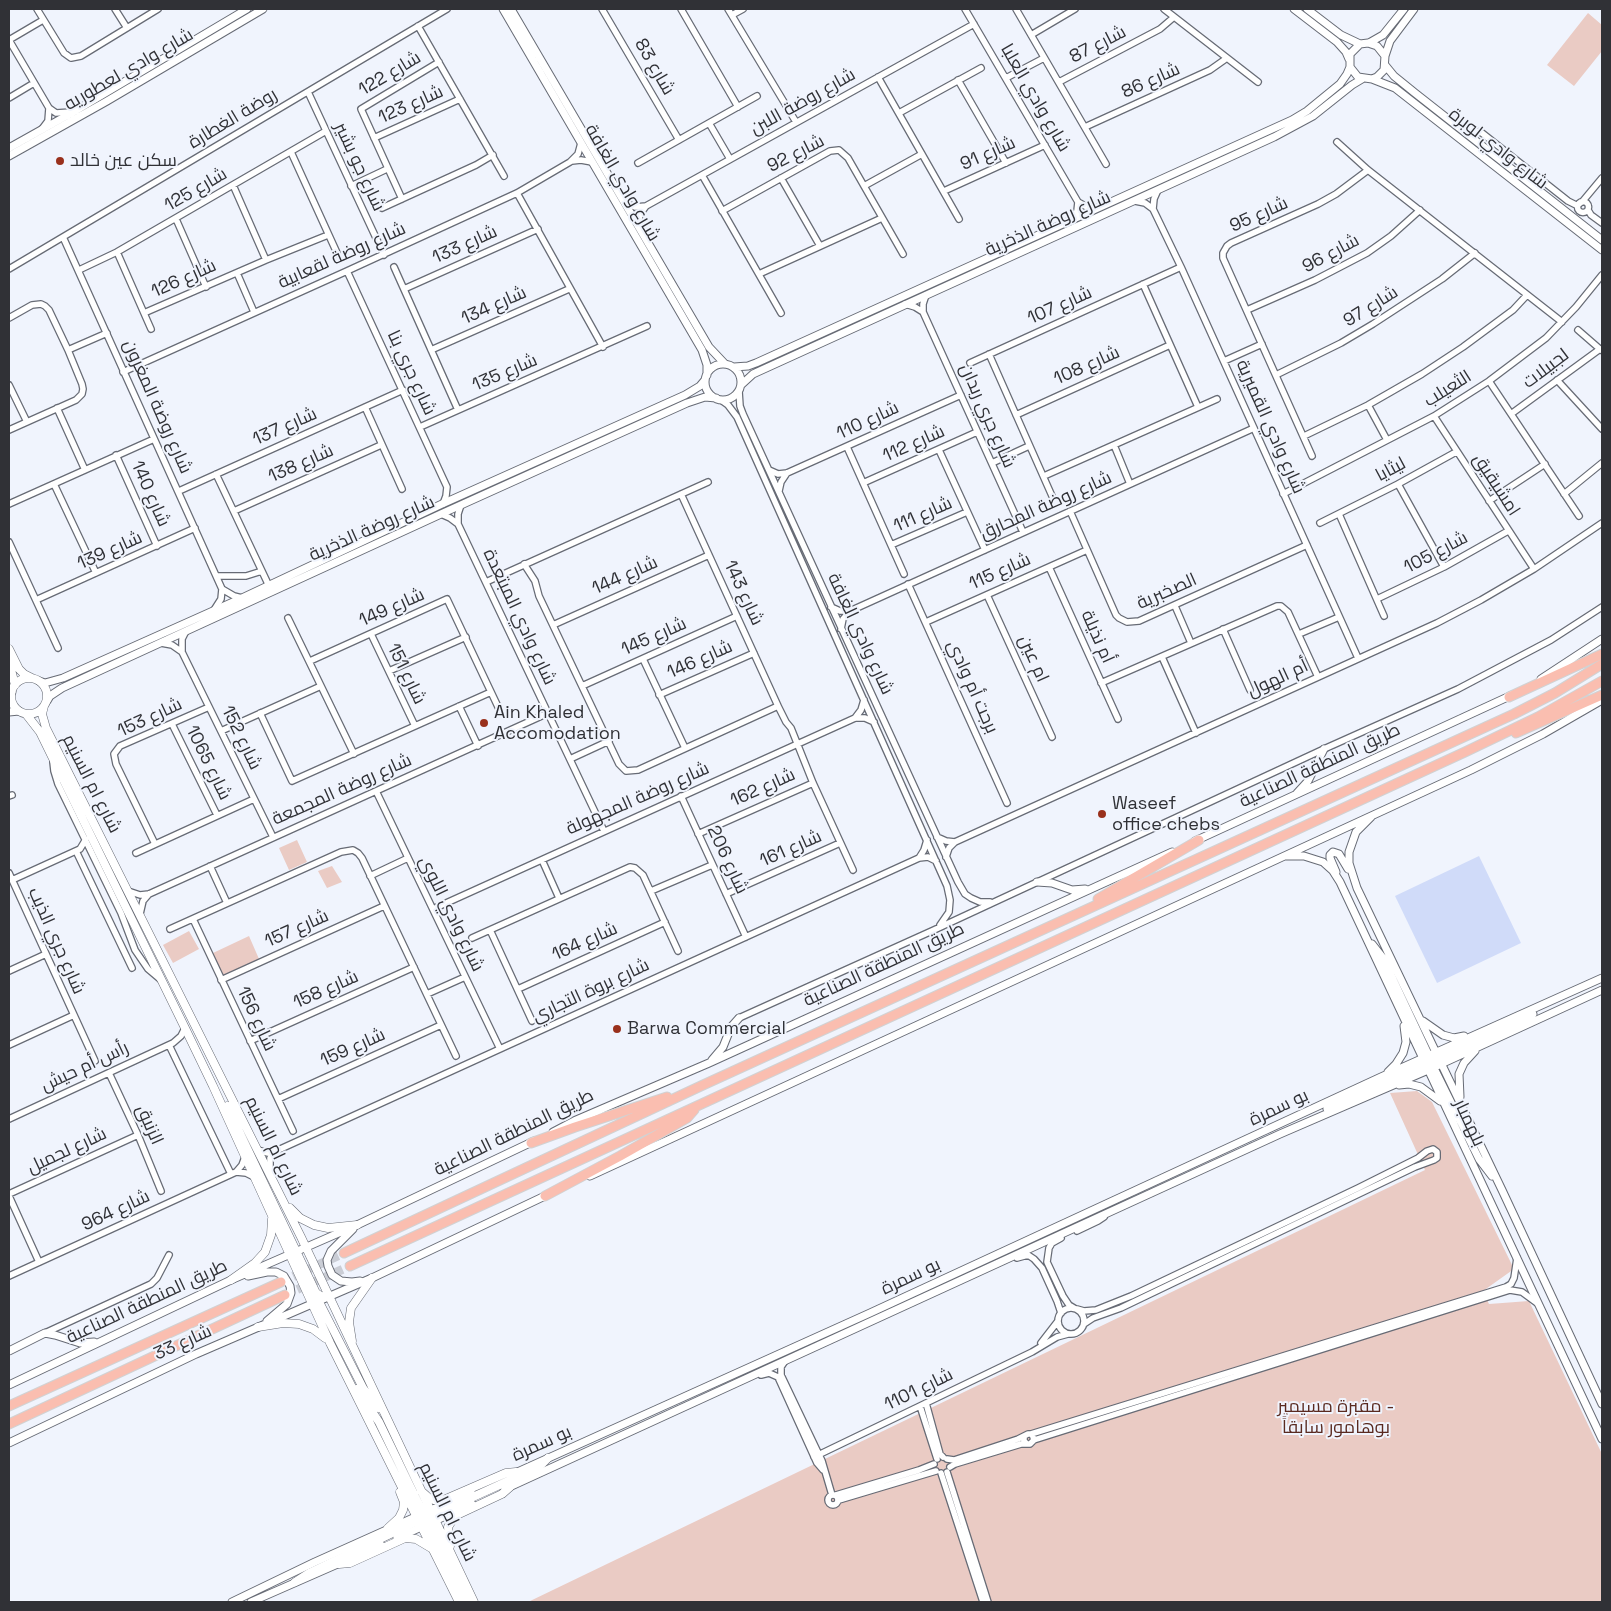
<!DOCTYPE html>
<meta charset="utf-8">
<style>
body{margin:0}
#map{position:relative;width:1611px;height:1611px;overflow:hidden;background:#f0f4fd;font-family:"Space Grotesk",sans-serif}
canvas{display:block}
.frame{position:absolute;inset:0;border:10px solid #303136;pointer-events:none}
</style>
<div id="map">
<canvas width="1611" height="1611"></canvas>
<div class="frame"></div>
</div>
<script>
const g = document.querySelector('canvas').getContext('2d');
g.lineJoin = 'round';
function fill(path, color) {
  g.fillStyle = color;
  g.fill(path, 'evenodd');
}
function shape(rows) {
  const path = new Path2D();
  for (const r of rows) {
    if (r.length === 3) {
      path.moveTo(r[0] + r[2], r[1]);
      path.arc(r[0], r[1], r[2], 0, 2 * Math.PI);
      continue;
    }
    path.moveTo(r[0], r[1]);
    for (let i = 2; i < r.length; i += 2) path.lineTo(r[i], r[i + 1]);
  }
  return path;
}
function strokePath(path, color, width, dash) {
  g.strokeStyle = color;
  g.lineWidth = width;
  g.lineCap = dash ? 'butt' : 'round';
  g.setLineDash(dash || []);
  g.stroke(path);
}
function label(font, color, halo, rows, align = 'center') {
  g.font = font + ' "Space Grotesk",Cairo,sans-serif';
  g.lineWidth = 4;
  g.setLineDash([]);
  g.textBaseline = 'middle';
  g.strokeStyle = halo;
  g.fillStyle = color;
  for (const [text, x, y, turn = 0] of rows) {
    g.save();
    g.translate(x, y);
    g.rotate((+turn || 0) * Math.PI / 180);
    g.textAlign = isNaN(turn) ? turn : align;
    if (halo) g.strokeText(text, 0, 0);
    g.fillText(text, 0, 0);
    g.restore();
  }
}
fill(shape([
 [1588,13,1602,25,1602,51,1574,86,1547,65],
 [297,840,307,862,289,870,279,848],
 [332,866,342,882,327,888,318,871],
 [189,931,199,949,173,963,163,945],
 [249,936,259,959,223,975,213,953],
 [1417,1091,1432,1102,1514,1269,1483,1291,1489,1304,1529,1301,1602,1454,1602,1602,528,1602,1425,1170,1390,1093]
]), '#eacbc4');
fill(shape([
 [1479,856,1521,943,1437,983,1395,896]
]), '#d0dbf9');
strokePath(shape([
 [281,1282,344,1253],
 [285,1295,350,1266]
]), '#cacdd5', 9, [9, 4.5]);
const minor = shape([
 [37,9,64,53,71,58,81,56,158,9],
 [115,9,127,28],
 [602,9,679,140],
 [681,9,738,107],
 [728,9,796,122],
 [965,9,1078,202,1087,207,1095,209],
 [1016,9,1106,164],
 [1164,9,1258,82],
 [732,15,743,9],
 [418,26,504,176],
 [1031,35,1075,9],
 [9,40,49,108,56,113,71,112],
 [9,40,43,20],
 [878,77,959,219],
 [1006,78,1044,58],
 [958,80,1006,163],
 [1059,82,1160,29,1174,17],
 [308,92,384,255],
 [9,98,34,83],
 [899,113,981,68],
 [709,123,730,159],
 [1459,126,1482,133,1568,201,1576,205,1579,204],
 [1085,127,1210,70,1227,58],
 [42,129,48,121,49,108],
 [374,138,460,99],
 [1337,142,1368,170,1562,322],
 [291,152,337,253],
 [572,161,581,160,592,162],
 [638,163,757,96],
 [702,175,781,313],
 [781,178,820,246],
 [233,185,266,260],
 [351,186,387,169],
 [864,186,922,154],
 [944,191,1045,145],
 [517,193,603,347],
 [402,199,361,109,439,62],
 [1135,201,1145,203,1153,209,1181,267,1358,658],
 [1583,207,5.5],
 [1582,202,1602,178],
 [625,203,635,207,646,206,974,24],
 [382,208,476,165,493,155],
 [1153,209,1154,199,1158,190],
 [1588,210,1591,215,1602,223],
 [722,211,830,151,839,150,848,158,903,254],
 [176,219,206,287],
 [1073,219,1077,211,1078,202],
 [638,225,640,214,646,206],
 [63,237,222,589,234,596,242,598],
 [117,252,151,329],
 [394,267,458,410],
 [9,269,447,9],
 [79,270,117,252,326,131],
 [347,271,447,487,446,496,443,504],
 [237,273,254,312],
 [759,274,882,218],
 [1143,284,1198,407],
 [404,289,538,229],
 [926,295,923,304,923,312,1023,532],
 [905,304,915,307,923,312],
 [1247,310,1315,280,1367,253,1391,236,1420,210],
 [144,313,266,260,328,235],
 [9,318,32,305,41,304,45,306,49,310,68,350,82,384,83,389,82,394,76,400,9,430],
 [1578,330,1601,350],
 [68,350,107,333],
 [431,350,569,289],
 [989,354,1052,496],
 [1224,361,1262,344],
 [970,363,1181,267],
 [123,372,347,271,517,193,570,162,578,154,581,143],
 [1276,375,1341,343,1373,324,1442,279,1475,253],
 [1557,380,1602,429],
 [1489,381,1579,516],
 [9,385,27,422],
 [739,391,740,406,743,414,958,882,965,894,971,898,980,902,990,902],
 [721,400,728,405,737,417,947,886,950,900,949,912,940,925],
 [1368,405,1387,440],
 [365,407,402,489],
 [57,408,85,470],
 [1511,414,1600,349],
 [1016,415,1170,345],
 [1434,416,1534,569],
 [420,427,647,326],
 [1304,436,1368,405,1422,374,1463,347,1513,310,1527,295],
 [1114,445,1130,484],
 [847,447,904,574],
 [939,450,985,550],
 [116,455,157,546],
 [1312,456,1223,258,1223,253,1227,246,1231,243,1318,204,1336,194,1368,170],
 [992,463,1029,446],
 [769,470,778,474,787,473,961,395],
 [216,474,269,586],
 [1044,476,1217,399],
 [863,483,977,432],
 [54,484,96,573],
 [1398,484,1444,567],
 [179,491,403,390],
 [779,491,781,482,787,473],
 [681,494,778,706,786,722,791,728,813,783,853,870],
 [1283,494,1434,416,1489,381,1546,338,1576,307,1602,275],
 [1564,494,1602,463],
 [1489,501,1545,464],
 [9,504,154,439],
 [234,511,381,445],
 [1070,511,1116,615,1119,618,1127,622,1139,621,1307,545],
 [441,514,450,518,458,524,604,831],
 [1339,514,1384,616],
 [1320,523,1398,484,1456,452],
 [458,524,458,514,461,505],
 [9,542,58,648],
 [891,545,967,512],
 [524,564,535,581,539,596,619,764,626,771,638,770,778,706],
 [1049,567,1118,719],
 [217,576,246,576,262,571],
 [486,582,708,482],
 [908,584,1007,803],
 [987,595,1052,737],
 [1377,599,1444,567,1508,531],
 [36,600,195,528],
 [1175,606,1191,643],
 [831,607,840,611,850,611],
 [214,610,221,599,222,589],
 [288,618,354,754],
 [926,622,1087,550],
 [553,625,709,555],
 [841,629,843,619,850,611,1254,428],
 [1223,629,1250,690],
 [186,631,182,639,182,652,273,837],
 [371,634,415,726],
 [1299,634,1339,617],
 [161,643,172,645,182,652],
 [1162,657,1196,733],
 [643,659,685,748],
 [310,661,447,599,500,711],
 [389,671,466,637],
 [1101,683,1277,606,1281,606,1288,612,1318,677],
 [582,686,737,616],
 [659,695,754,653],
 [459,706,478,746],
 [260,713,292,781,491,692],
 [855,718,861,710,864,700],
 [172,724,217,815],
 [221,731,321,686],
 [570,759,609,741],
 [53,762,54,771,58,784,121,913,135,950,148,969,161,980],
 [376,791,500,1049],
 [9,796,12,795],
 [681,796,746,937],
 [698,834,813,783],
 [937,837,946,841,955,842],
 [155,844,116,764,114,754,120,746,209,707],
 [76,851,132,968],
 [136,853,254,799],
 [946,857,949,848,955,842,1437,623,1481,600,1534,569,1602,523],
 [919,858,924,850,927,840],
 [542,860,559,898],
 [210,866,227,903],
 [9,873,95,1061],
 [370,876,408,858],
 [12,880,80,849,86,839],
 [128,891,140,895,149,894,548,713],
 [651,891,712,865],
 [726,894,840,843],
 [433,909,855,718,865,718,874,722],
 [140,914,143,901,149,894],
 [193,919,293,1131],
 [170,929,341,852,353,850,358,853,362,858,456,1056],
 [490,930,532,1021],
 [472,938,630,867,635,868,643,875,678,951],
 [9,971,46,954],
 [221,980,384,906],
 [518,989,665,922],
 [427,994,465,977],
 [739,1018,934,930,1324,749,1458,689,1551,640,1602,607],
 [250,1041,414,967],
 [9,1045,74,1015],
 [169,1045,231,1174],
 [109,1073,138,1135,161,1191],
 [278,1099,441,1025],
 [9,1119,173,1043,181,1036,185,1028],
 [258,1150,268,1153,276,1151,919,858,928,857,936,861],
 [236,1172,246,1173,254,1177],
 [270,1172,270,1158,276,1151],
 [9,1194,138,1135],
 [9,1196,39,1262],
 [1077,1231,1098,1221,1104,1217],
 [1061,1238,1052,1243,1049,1248,1047,1262,1063,1296,1069,1305,1074,1308],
 [1017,1258,1028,1255,1034,1259,1042,1268,1057,1301,1061,1313],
 [9,1276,236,1172,242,1165,245,1157],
 [1071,1321,13],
 [1077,1309,1084,1311,1096,1310,1131,1296,1358,1188,1418,1158,1427,1151,1433,1149,1437,1152,1437,1158,1434,1160,1415,1167,1121,1308,1093,1318,1084,1324],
 [45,1333,151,1284,157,1278,169,1255],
 [1041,1343,1058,1321],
 [785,1361,781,1367,781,1375,822,1461,832,1495],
 [761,1375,769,1373,778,1377,817,1463,823,1470],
 [926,1403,940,1454,943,1457],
 [920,1406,937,1459],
 [1031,1434,1506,1287,1511,1284,1514,1278,1517,1258],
 [1034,1440,1510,1290,1522,1292,1537,1303],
 [814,1457,1032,1352,1057,1337,1068,1334],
 [947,1459,954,1460,1018,1439,1024,1436],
 [950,1467,955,1464,1021,1444,1030,1444,1034,1440,1032,1434,1028,1434,1024,1436,1024,1441,1026,1443],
 [947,1472,988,1602],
 [941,1473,983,1602],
 [833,1500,5],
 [836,1495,919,1470,934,1464],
 [839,1500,936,1471]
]);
const tertiary = shape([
 [503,9,702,350,707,365,707,375],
 [511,9,709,347,725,364],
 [1294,9,1337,42,1346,52,1349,59],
 [1307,9,1341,35,1360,44],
 [1369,43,1383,35,1404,9],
 [1385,56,1390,41,1414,9],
 [1385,65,1394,76,1415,93,1602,240],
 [1372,79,1395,88,1602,250],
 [9,148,75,111,247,9],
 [9,156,107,101,263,9],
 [723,382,18],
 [734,367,748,366,756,363,1292,120,1307,111,1340,84,1347,74,1350,67,1350,54,1360,44,1368,43,1377,46,1385,56,1384,70,1377,77,1372,79,1358,77,1350,67],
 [741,385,753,374,1274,137,1313,116,1352,85,1362,79],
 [1541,679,1602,639],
 [39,681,45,683,63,678,242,598,442,504,685,395,700,386,705,380],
 [9,696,12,692],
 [47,701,50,696,62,688,441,514,687,403,705,397,716,398],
 [9,712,19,711],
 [1297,793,1308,781,1324,749],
 [1371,817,1356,832,1349,852,1349,863,1357,888,1502,1190,1602,1404],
 [1195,841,1512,695],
 [1287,856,1304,856,1323,862,1333,871,1340,882,1602,1439],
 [1336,872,1330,858,1330,855,1333,852,1339,854,1348,869],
 [1037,882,1052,883,1072,890,1085,889],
 [1372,944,1383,958,1429,1056,1436,1063,1441,1064],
 [1423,1021,1443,1035,1454,1038,1464,1036],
 [712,1060,723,1047,731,1027,739,1018],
 [1436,1060,1533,1014],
 [1432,1064,1479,1159,1492,1176],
 [1388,1072,1396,1064,1403,1053,1406,1042,1404,1026],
 [1399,1085,1409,1084,1421,1087,1440,1101],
 [1460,1097,1459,1074,1464,1063,1475,1051],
 [1327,1109,1428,1063],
 [553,1132,574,1121,709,1063,1172,852],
 [590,1176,1471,770,1543,734,1602,700],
 [353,1229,331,1251,327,1260,328,1266,332,1275,341,1281,352,1282,360,1281],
 [248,1276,267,1272,276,1272,284,1276,290,1286,291,1293,287,1304,267,1321],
 [9,1351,45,1333,55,1335,80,1343,94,1342],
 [9,1385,231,1280,357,1225,534,1141],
 [9,1443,196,1354,372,1278,547,1195],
 [513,1474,870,1313,1381,1077,1602,978],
 [505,1489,1280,1134,1428,1070,1602,990],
 [397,1538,472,1504],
 [232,1602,315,1562,471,1492],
 [251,1602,381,1545]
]);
const secondary = shape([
 [9,649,19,669,24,674,32,678],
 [9,662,15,685],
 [29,696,18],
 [44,706,42,714,46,728,301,1237,474,1602],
 [26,714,40,732,185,1028,213,1086,330,1343,459,1602],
 [227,1106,316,1293,321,1296,328,1297],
 [290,1208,300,1218,314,1225,328,1228,357,1225],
 [231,1280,255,1263,265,1252,271,1235,272,1219],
 [314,1292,363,1388,370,1398,379,1408],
 [258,1327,283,1323,299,1324,313,1329,325,1338],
 [352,1341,349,1322,351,1308,372,1278],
 [357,1389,379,1422,423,1513,427,1518,435,1521],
 [421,1491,429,1498,434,1500,446,1499,506,1473,516,1472],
 [429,1517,539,1467,548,1458],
 [423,1519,429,1524,467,1602],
 [388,1528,399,1518,403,1510,404,1502,400,1492],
 [450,1546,448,1527,455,1516,502,1494,510,1487],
 [339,1564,350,1563,405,1538,416,1539,431,1548],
 [295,1582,309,1573,422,1519]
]);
const trunk = shape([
 [1509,697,1602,654],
 [1516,733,1602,695],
 [1098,899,1199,840],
 [531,1143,575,1127,667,1097],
 [545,1196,620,1156,687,1118,694,1110],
 [344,1253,703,1085,1514,714,1555,693,1602,664],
 [350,1266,1465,752,1538,717,1602,681],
 [9,1406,281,1282],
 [9,1424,285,1295]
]);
strokePath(minor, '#676b75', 8);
strokePath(tertiary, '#676b75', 9);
strokePath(secondary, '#676b75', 9);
strokePath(trunk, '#d1d2d3', 11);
strokePath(minor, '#fff', 5.5);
strokePath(tertiary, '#fff', 7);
strokePath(secondary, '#fff', 8);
strokePath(trunk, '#fabeb0', 9);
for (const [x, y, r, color] of [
 [60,161,5,"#99301c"],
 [484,723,5,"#99301c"],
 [1102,814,5,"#99301c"],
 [617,1029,5,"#99301c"]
]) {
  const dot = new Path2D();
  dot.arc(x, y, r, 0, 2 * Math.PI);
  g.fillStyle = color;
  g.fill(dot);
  strokePath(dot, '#f0f4fd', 2);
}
label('18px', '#303136', '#f0f4fd', [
 ["شارع 87",1098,45,-27],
 ["شارع 83",654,67,60],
 ["شارع وادي لعطوريه",129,70,-30],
 ["شارع 122",390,74,-31],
 ["شارع 86",1151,81,-24],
 ["شارع وادي العلبا",1035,98,60],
 ["شارع روضة اللبن",803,102,-29],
 ["شارع 123",411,105,-24],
 ["روضة الغطارة",233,119,-31],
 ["شارع وادي لوبرة",1498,149,38],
 ["شارع 92",796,154,-27],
 ["شارع 91",988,154,-24],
 ["شارع جو بشير",359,167,65],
 ["شارع وادي الغافة",622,183,60],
 ["شارع 125",196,190,-30],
 ["شارع 95",1259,215,-24],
 ["شارع روضة الذخرية",1048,224,-24],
 ["شارع 133",465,245,-24],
 ["شارع 96",1331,254,-28],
 ["شارع روضة لقعابية",342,256,-24],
 ["شارع 126",184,279,-24],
 ["شارع 134",494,306,-24],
 ["شارع 107",1060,306,-24],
 ["شارع 97",1371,307,-32],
 ["شارع 108",1087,366,-24],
 ["لجبيلات",1546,369,-37],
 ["شارع جري بنا",411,373,65],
 ["شارع 135",505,373,-23],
 ["الثعيلب",1448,389,-32],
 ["شارع روضة المغرون",157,407,66],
 ["شارع جري ربدان",987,416,66],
 ["شارع 110",868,421,-25],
 ["شارع 137",285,427,-24],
 ["شارع وادي القميرية",1270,427,66],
 ["شارع 112",914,444,-24],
 ["شارع 138",301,464,-24],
 ["ليثايا",1391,470,-28],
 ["امشيقيق",1496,485,57],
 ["شارع 140",150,494,66],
 ["شارع روضة المحارق",1046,506,-24],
 ["شارع 111",923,515,-24],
 ["شارع روضة الذخرية",372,529,-24],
 ["شارع 139",110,551,-24],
 ["شارع 105",1436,553,-28],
 ["شارع 115",1000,572,-24],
 ["شارع 144",625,576,-24],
 ["الصخبرية",1167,592,-24],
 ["شارع 143",743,593,65],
 ["شارع 149",392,608,-24],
 ["شارع وادي المبتعدة",519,617,65],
 ["شارع وادي الغافة",860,634,65],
 ["شارع 145",654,637,-24],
 ["أم نذيلة",1097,637,66],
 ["ام عين",1033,659,66],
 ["شارع 146",700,660,-24],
 ["شارع 151",406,674,64],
 ["أم الهول",1278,679,-25],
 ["برجت أم وادي",972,687,66],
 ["شارع 153",150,718,-25],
 ["شارع 152",241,738,64],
 ["شارع 1065",208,763,64],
 ["طريق المنطقة الصناعية",1320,766,-25],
 ["شارع ام السنيم",91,784,63],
 ["شارع 162",763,788,-24],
 ["شارع روضة المجمعة",342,790,-24],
 ["شارع روضة المجهولة",638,799,-24],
 ["شارع 161",791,849,-24],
 ["شارع 206",727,860,65],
 ["شارع وادي اللوي",451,914,64],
 ["شارع 157",297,929,-24],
 ["شارع جري الذيب",56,941,66],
 ["شارع 164",585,942,-24],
 ["طريق المنطقة الصناعية",884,965,-25],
 ["شارع 158",326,990,-24],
 ["شارع بروة التجاري",591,991,-25],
 ["شارع 156",256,1019,65],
 ["شارع 159",353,1048,-24],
 ["رأس أم حيش",85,1067,-25],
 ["بو سمرة",1279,1108,-25],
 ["بلهمبار",1469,1123,65],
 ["الزنبق",149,1125,66],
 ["طريق المنطقة الصناعية",514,1133,-26],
 ["شارع ام السنيم",273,1146,64],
 ["شارع لجميل",67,1151,-25],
 ["شارع 964",116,1211,-25],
 ["بو سمرة",911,1277,-25],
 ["طريق المنطقة الصناعية",147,1302,-25],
 ["شارع 33",183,1343,-24],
 ["شارع 1101",919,1390,-26],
 ["بو سمرة",542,1444,-24],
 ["شارع ام السنيم",447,1512,64]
]);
label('18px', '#303136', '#f0f4fd', [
 ["سكن عين خالد",70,161],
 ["Ain Khaled",494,713],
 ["Accomodation",494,734],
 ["Waseef",1112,804],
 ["office chebs",1112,825],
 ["Barwa Commercial",627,1029]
], 'left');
label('18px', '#5a2a20', '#f0f4fd', [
 ["مقبرة مسيمير -",1336,1407],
 ["بوهامور سابقاً",1336,1428]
]);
</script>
